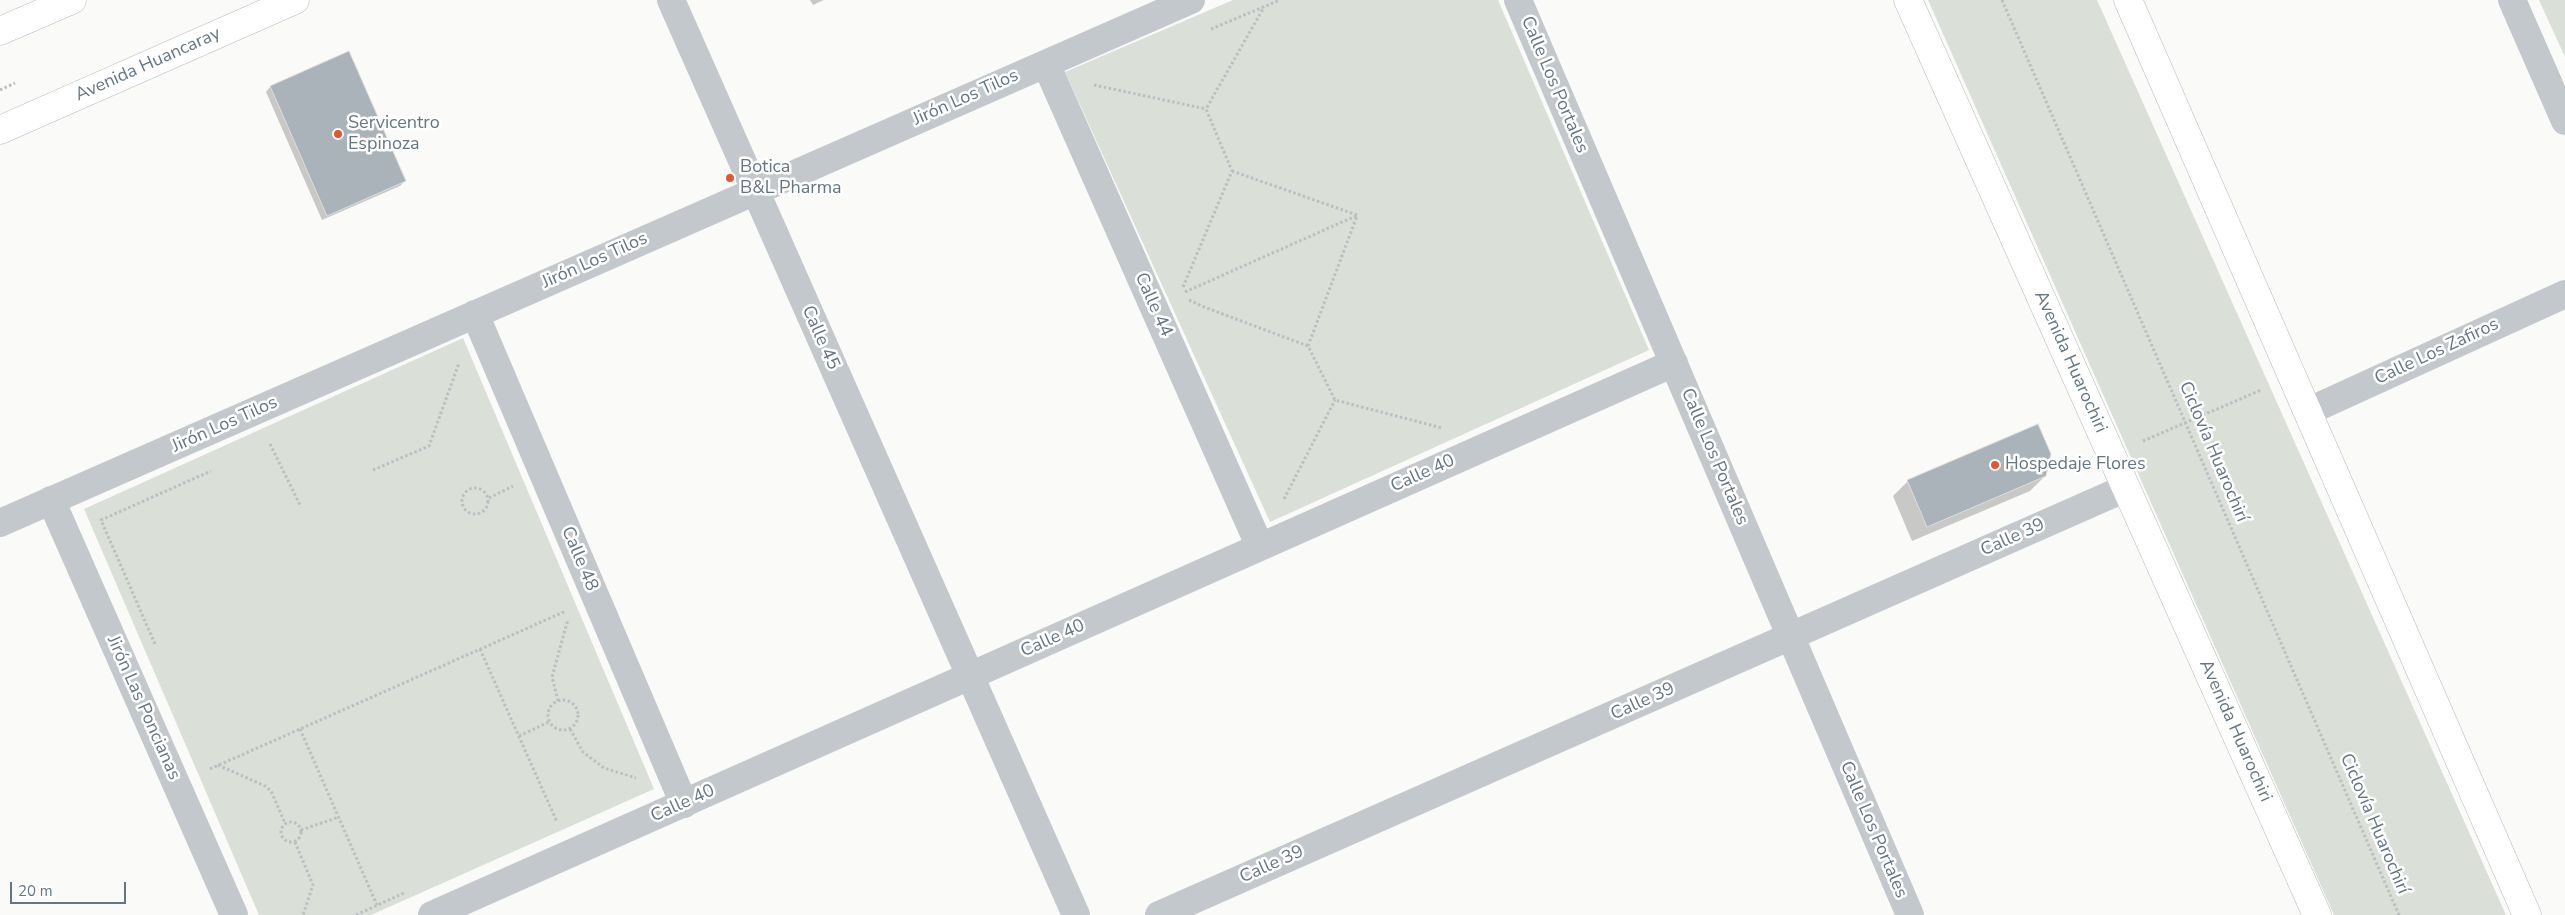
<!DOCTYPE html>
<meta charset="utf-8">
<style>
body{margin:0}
#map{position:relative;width:2565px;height:915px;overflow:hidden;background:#fafaf8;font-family:"Nunito Sans",sans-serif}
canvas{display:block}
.scale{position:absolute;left:10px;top:882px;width:116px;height:22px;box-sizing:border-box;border:2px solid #657683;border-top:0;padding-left:6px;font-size:15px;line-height:18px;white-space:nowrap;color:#657683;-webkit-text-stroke:4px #fff;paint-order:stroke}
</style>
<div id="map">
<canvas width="2565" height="915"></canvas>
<div class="scale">20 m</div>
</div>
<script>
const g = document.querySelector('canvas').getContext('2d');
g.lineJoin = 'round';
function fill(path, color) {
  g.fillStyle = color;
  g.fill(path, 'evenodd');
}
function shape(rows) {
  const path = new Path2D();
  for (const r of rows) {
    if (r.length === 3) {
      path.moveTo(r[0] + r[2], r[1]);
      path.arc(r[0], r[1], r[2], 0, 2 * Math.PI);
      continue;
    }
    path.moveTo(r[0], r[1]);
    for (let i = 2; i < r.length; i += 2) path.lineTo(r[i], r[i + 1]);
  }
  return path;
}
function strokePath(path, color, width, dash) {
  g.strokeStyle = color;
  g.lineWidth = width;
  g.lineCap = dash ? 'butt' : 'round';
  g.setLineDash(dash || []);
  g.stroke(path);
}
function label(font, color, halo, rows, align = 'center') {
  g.font = font + ' "Nunito Sans",sans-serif';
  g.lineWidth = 5;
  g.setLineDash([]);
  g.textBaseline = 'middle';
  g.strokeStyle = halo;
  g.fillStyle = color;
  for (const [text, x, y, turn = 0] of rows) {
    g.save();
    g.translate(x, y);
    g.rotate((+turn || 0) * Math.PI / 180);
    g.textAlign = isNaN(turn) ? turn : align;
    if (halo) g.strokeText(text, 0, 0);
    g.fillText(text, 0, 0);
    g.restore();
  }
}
fill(shape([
 [1233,0,1498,0,1649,350,1270,522,1065,72],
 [1928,0,2097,0,2506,915,2334,915],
 [2539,0,2565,0,2565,57],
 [463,338,654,789,371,915,259,915,84,509]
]), '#dadfd7');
fill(shape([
 [810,0,824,0,813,5],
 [270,87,405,181,400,186,322,220,266,92],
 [2038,425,2045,476,2030,491,1912,541,1893,496,1908,481]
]), '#0003');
const building = shape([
 [349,51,406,181,327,216,270,86,349,51],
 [2038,424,2051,454,2046,476,1927,527,1907,480,2038,424]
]);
fill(building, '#aab3b9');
strokePath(building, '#dcdcda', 1);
const major = shape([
 [1908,0,2317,915],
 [2128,0,2527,915],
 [0,31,72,0],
 [0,130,295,0]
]);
strokePath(major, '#b5babe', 29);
strokePath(shape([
 [2002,0,2399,915],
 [1211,29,1280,0],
 [1094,85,1206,109],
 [0,90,15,83],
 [1232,171,1357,215],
 [1183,287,1232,171,1206,109,1264,7],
 [1185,292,1358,215],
 [1189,300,1204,307,1308,346,1335,400,1442,428],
 [1308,346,1357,216],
 [2143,441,2261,390],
 [270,444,301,507],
 [373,470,429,446,459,363],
 [475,501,13],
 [489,498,513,486],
 [1284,499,1335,400],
 [155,644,101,520,211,471],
 [480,649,557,822],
 [563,715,15],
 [558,701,552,677,568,619],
 [300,729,377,905],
 [570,729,583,752,604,768,636,778],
 [519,736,549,722],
 [218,765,265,786,271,791,285,823],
 [210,769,566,611],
 [291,832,10],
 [301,830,339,817],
 [295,842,313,885,303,915],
 [356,915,406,892]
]), '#bbbfc2', 3, [2.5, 2.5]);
strokePath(shape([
 [671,0,1076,915],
 [1518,0,1910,915],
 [2512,0,2565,121],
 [1046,64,1260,547],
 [475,314,684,804],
 [2309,411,2565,294],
 [51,500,234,915],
 [0,523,1191,0],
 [432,915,1674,363],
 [1159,915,2126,488]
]), '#c3c8cc', 28);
strokePath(major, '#fff', 28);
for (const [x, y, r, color] of [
 [338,134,5,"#e4572e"],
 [730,178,5,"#e4572e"],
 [1995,465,5,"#e4572e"]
]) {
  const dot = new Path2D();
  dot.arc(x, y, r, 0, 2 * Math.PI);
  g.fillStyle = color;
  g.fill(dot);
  strokePath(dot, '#fff', 2);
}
label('18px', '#657683', '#fff', [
 ["Avenida Huancaray",148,65,-24],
 ["Calle Los Portales",1554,85,67],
 ["Jirón Los Tilos",966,98,-24],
 ["Jirón Los Tilos",595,261,-24],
 ["Calle 44",1153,305,66],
 ["Calle 45",820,338,66],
 ["Calle Los Zafiros",2437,352,-25],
 ["Avenida Huarochiri",2070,362,66],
 ["Jirón Los Tilos",225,425,-24],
 ["Ciclovía Huarochirí",2213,452,67],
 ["Calle Los Portales",1714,457,67],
 ["Calle 40",1423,474,-24],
 ["Calle 39",2013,538,-24],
 ["Calle 48",579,559,67],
 ["Calle 40",1053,639,-24],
 ["Calle 39",1643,702,-24],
 ["Jirón Las Poncianas",143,708,66],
 ["Avenida Huarochiri",2235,731,66],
 ["Calle 40",683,804,-24],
 ["Ciclovía Huarochirí",2374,824,67],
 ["Calle Los Portales",1873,830,67],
 ["Calle 39",1272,865,-24]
]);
label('18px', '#657683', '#fff', [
 ["Servicentro",348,124],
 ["Espinoza",348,145],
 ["Botica",740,168],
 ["B&L Pharma",740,189],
 ["Hospedaje Flores",2005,465]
], 'left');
</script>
